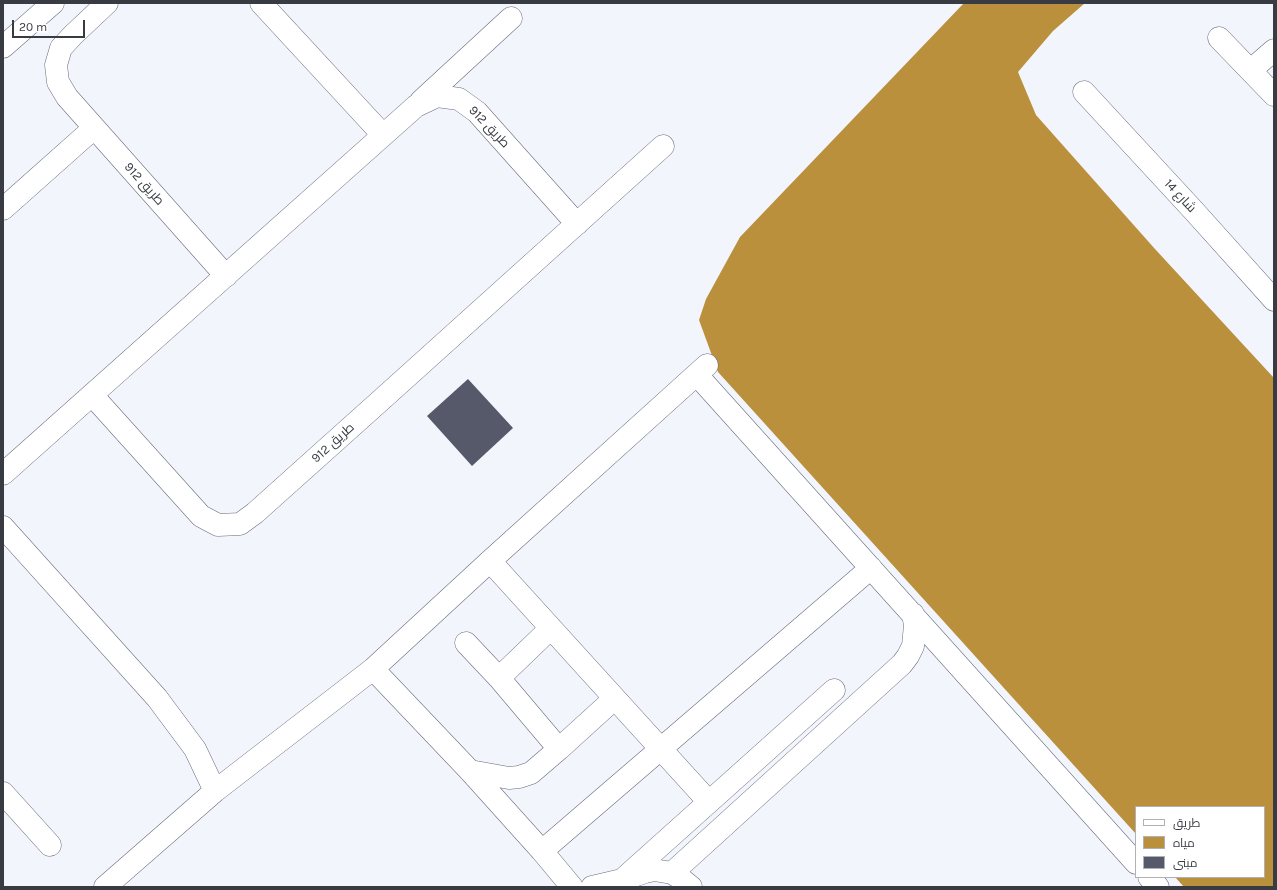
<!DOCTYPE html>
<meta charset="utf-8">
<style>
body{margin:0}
#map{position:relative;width:1277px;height:890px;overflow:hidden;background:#f3f5fd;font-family:Karla,Cairo,sans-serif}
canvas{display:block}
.frame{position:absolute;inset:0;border:4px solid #393b43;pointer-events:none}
.legend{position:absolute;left:1135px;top:806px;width:130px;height:72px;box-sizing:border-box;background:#fff;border:1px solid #b0b1b4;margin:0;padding:5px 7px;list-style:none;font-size:12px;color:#393b43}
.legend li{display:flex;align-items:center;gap:8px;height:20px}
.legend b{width:20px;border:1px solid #b0b1b4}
.scale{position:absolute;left:12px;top:20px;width:73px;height:18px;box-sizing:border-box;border:2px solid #393b43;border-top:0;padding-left:5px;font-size:12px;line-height:14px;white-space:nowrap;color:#393b43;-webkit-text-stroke:3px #fff;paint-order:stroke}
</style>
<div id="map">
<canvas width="1277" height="890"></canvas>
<div class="frame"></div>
<ul class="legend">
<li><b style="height:5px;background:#fff"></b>طريق</li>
<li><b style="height:11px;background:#bb903d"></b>مياه</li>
<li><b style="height:11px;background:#55596a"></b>مبنى</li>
</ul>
<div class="scale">20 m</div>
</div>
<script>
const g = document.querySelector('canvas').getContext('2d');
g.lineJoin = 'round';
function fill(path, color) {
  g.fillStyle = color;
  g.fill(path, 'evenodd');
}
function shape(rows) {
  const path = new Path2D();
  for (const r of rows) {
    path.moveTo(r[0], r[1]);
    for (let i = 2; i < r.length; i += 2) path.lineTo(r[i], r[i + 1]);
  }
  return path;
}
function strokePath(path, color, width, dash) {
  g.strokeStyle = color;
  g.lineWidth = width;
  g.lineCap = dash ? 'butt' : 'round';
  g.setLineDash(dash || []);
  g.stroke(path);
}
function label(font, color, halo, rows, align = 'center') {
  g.font = font + ' Karla,Cairo,sans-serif';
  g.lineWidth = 4;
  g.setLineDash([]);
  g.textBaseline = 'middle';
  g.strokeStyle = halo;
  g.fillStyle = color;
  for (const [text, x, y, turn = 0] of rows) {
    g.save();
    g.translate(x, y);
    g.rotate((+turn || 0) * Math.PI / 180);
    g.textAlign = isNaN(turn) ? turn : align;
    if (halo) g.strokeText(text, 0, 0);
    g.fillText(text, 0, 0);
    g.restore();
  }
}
fill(shape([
 [964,3,1085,3,1053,31,1018,72,1036,115,1155,249,1274,378,1274,887,1184,887,1175,877,1264,877,1264,807,1136,807,1136,834,718,372,699,320,706,299,740,237]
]), '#bb903d');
fill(shape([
 [468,379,513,428,472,466,427,416]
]), '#55596a');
const minor = shape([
 [107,3,73,35,61,48,56,65,58,82,67,97,226,276],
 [261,3,383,135],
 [1219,38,1274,95],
 [3,47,53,3],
 [1251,70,1274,50],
 [1084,92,1194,211,1274,300],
 [421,101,511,18],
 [3,209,94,128],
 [697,375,1136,863],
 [92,395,201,516,218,525,240,524,255,513,380,401,663,146],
 [3,474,416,106,437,96,459,99,477,112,577,224],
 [3,527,157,698,195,749,215,791],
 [490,561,709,802],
 [466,643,499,678,559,749],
 [373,669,470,771,542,851,572,887],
 [499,678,551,628],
 [470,771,509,778,519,777,531,773,559,749,614,699],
 [3,793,50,845],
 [542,851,871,568],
 [672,873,902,664,908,656,913,646,915,625,913,614],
 [1149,877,1158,887],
 [622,880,834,690],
 [105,887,215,791,373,669,490,561,707,365],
 [592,887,622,880,645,872,654,870,672,873,680,878,691,887]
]);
strokePath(minor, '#676b7d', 23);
strokePath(minor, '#fff', 22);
label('13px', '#393b43', '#fff', [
 ["طريق 912",489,127,46],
 ["طريق 912",144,184,48],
 ["شارع 14",1180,196,47],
 ["طريق 912",333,443,-42]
]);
</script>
